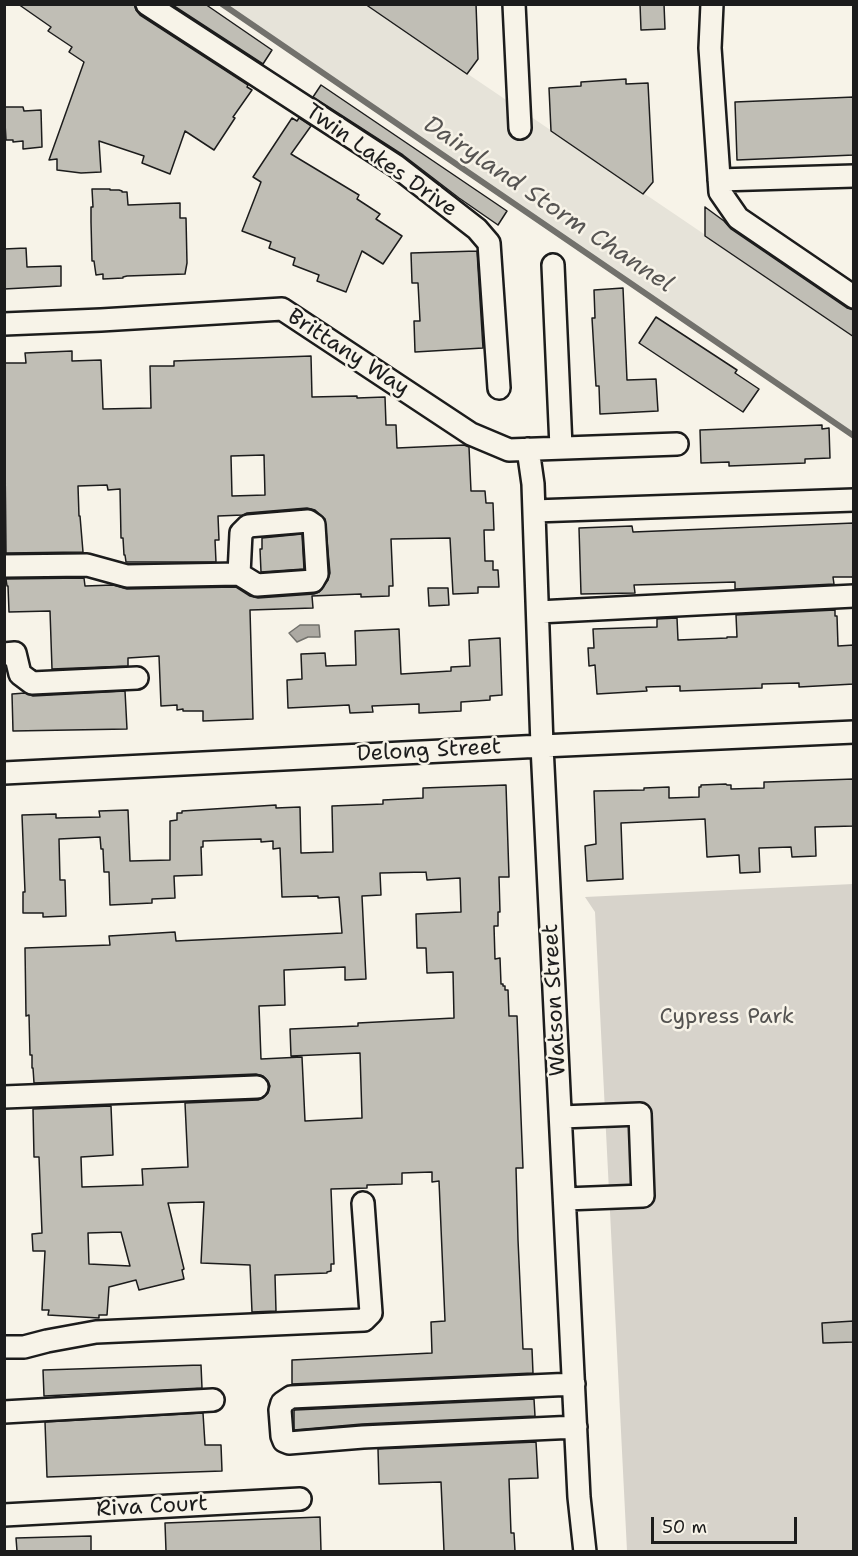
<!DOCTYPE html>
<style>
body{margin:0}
#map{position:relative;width:858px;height:1556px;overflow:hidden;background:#f7f3e8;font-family:"Shantell Sans",sans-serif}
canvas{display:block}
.frame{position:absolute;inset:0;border:6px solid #1c1c1c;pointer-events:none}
.scale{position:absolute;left:651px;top:1517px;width:146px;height:27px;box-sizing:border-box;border:3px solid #1c1c1c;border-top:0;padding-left:8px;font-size:18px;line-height:21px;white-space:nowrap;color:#1c1c1c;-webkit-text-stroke:4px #f7f3e8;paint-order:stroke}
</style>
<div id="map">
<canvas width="858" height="1556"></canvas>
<div class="frame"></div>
<div class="scale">50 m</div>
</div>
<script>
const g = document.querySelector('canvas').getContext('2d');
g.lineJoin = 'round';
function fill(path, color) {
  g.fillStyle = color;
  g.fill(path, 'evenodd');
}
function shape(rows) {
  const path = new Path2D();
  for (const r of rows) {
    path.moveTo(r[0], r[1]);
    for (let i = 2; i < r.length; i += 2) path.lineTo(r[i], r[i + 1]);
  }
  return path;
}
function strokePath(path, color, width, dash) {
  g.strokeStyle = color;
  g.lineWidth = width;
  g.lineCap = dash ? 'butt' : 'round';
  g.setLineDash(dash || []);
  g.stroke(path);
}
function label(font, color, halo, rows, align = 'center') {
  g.font = font + ' "Shantell Sans",sans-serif';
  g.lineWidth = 5;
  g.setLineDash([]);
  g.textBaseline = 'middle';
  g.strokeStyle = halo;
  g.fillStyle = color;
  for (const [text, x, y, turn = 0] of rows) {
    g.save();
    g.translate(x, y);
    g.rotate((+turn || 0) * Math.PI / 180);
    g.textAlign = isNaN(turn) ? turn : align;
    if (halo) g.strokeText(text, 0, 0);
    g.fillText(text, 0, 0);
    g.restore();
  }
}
fill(shape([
 [226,5,366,5,853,335,853,433]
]), '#e6e3d9');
fill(shape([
 [853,884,853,1551,627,1551,595,912,585,897]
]), '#d7d3cb');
const water = shape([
 [300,625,319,625,320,637,308,637,297,642,289,633,300,625]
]);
fill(water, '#aca9a2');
strokePath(water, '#72716c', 1.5);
strokePath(shape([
 [222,4,854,436]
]), '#72716c', 6);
const building = shape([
 [18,4,134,4,136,10,140,15,248,85,247,87,252,90,233,117,235,118,214,150,185,131,170,174,142,163,144,156,99,141,101,172,81,173,57,170,57,159,49,160,84,62,69,52,72,47,48,31,51,27,18,4],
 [171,4,205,4,272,50,263,64,171,4],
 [365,4,476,4,478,59,467,74,365,4],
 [640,4,664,4,665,29,641,30,640,4],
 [626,79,626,84,648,83,653,182,643,194,551,131,549,88,581,86,581,82,626,79],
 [321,85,507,211,498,225,459,198,403,155,313,97,321,85],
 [854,97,854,155,737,160,735,102,854,97],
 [4,107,23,107,24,111,41,110,42,147,23,149,23,141,13,142,13,140,6,140,4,107],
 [292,118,297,121,299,118,311,126,291,154,359,195,357,199,380,214,376,219,402,236,383,264,362,251,346,292,317,281,319,275,293,265,295,258,269,248,271,242,242,231,261,182,253,177,292,118],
 [92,189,110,189,110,190,119,190,122,191,122,192,127,192,128,205,180,203,180,218,186,218,187,263,185,274,127,276,123,277,123,278,103,279,103,274,96,275,94,261,92,261,91,222,91,207,93,207,92,189],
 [705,207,724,221,731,229,847,308,854,310,854,337,705,236,705,207],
 [26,248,27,267,61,266,61,286,4,289,4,249,26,248],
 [477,251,483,348,415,352,414,321,420,321,418,283,412,283,411,253,477,251],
 [623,288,627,380,656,379,658,411,600,414,599,386,596,386,592,318,595,318,594,290,623,288],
 [656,317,737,370,735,373,759,389,743,412,639,343,656,317],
 [72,351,72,361,101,360,103,409,151,408,150,366,174,366,174,361,311,356,312,397,357,396,357,398,385,397,386,425,396,425,397,448,464,445,469,447,471,491,485,491,486,503,493,503,494,530,484,530,485,561,493,561,493,570,498,570,499,587,478,587,478,593,453,594,450,538,391,539,393,586,389,586,389,596,361,597,361,594,312,596,313,608,250,610,253,719,203,721,203,711,183,711,183,709,177,710,177,705,161,706,159,656,128,658,128,666,52,669,50,611,9,612,8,586,7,586,6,579,84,578,85,586,113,585,127,589,236,587,250,596,258,598,314,594,319,592,328,580,330,573,325,519,315,510,307,508,247,513,243,515,218,516,219,540,215,540,216,562,126,562,125,555,124,555,123,538,121,538,120,489,108,490,107,485,78,486,79,516,80,516,83,552,6,553,4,363,26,363,25,353,72,351],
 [264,455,265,495,232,496,231,456,264,455],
 [822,425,822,429,829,428,830,458,805,459,805,463,729,466,729,462,701,463,700,430,822,425],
 [854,523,854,577,833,577,834,584,735,589,735,582,634,585,635,593,581,594,579,528,632,526,633,532,854,523],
 [302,534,304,569,261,572,260,549,262,549,262,538,302,534],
 [428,588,448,588,449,605,429,606,428,588],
 [835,610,835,616,837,616,838,646,854,645,854,684,799,687,799,683,762,684,762,688,680,691,680,686,646,687,647,691,597,694,595,665,589,666,588,648,594,648,593,629,657,627,657,619,677,618,678,640,727,638,727,637,737,637,736,615,835,610],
 [399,629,401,674,451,671,451,667,470,666,469,640,500,638,502,695,490,696,490,700,461,702,461,711,419,713,419,704,372,706,373,712,350,713,349,705,288,708,287,680,302,679,301,654,325,653,326,666,356,665,355,631,399,629],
 [125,691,127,729,13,731,12,694,25,693,33,696,125,691],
 [854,779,854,826,815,827,816,856,792,857,791,847,759,848,760,872,740,873,739,855,707,857,705,819,621,823,623,879,587,881,585,846,596,844,594,791,644,790,644,788,669,787,669,798,699,797,699,787,701,787,701,785,726,784,727,785,731,785,731,789,764,788,764,782,767,782,854,779],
 [506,785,509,877,499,877,500,912,498,912,498,926,494,926,495,959,500,958,501,984,503,984,503,986,505,986,505,990,508,990,509,1016,517,1016,523,1168,516,1168,518,1240,523,1349,532,1349,533,1373,292,1384,292,1360,432,1353,431,1322,445,1321,439,1181,432,1182,432,1172,402,1173,402,1184,367,1185,367,1188,331,1189,334,1264,331,1264,331,1271,327,1272,327,1273,275,1275,276,1311,252,1312,250,1265,201,1263,204,1202,168,1203,184,1269,182,1270,184,1279,139,1290,136,1280,109,1287,107,1315,99,1315,99,1318,48,1315,49,1310,42,1310,45,1251,33,1251,32,1234,42,1233,39,1157,34,1157,33,1109,111,1106,113,1155,81,1157,82,1187,143,1185,142,1169,188,1167,185,1103,258,1100,263,1098,268,1093,270,1086,268,1081,263,1076,256,1074,34,1083,33,1068,32,1068,32,1055,30,1055,29,1015,26,1016,25,948,110,945,109,936,175,932,176,941,342,933,339,897,318,898,318,896,282,897,280,848,273,849,273,841,261,842,261,839,203,841,203,847,201,847,202,875,174,876,175,898,152,899,152,903,110,905,109,872,104,872,103,849,101,849,100,837,59,839,60,880,65,880,66,916,43,917,43,913,23,913,23,892,25,892,22,815,56,814,56,818,100,817,99,811,128,810,130,861,170,860,170,821,177,820,177,813,182,813,182,811,276,805,276,808,300,807,301,853,333,852,332,806,383,804,383,800,423,798,423,788,506,785],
 [426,872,427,880,460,878,461,912,416,914,417,948,426,948,427,973,453,972,454,1018,358,1023,358,1026,290,1029,291,1056,360,1053,362,1118,305,1121,302,1057,261,1059,259,1006,285,1005,284,970,345,967,345,980,366,979,362,896,381,895,380,873,426,872],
 [121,1232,130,1266,89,1264,88,1233,121,1232],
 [854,1321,854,1342,823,1343,822,1323,854,1321],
 [201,1365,202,1388,44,1396,43,1370,201,1365],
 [534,1399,535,1416,362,1424,294,1430,294,1411,295,1410,534,1399],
 [203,1413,205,1445,221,1445,222,1471,47,1477,45,1422,203,1413],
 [536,1442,538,1478,509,1479,511,1533,514,1533,515,1551,444,1551,441,1482,379,1484,378,1449,536,1442],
 [320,1517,321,1551,166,1551,165,1523,320,1517],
 [91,1536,91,1551,17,1551,16,1538,91,1536]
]);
fill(building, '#c0beb5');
strokePath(building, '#1c1c1c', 1.5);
const minor = shape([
 [147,4,396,166,477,229,489,243,499,388],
 [514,4,520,128],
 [712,4,710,48,720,192,738,218,854,297],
 [719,180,854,176],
 [553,265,561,447],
 [4,324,101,320,282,309,471,434,509,450,677,444],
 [528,449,533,484,542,746,579,1497,585,1552],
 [534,511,854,500],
 [4,566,87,565,127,576,239,574,257,585,313,581,317,574,314,525,308,521,248,526,241,533,239,574],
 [538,612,854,596],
 [4,654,15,653,20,674,32,683,137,678],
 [4,773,542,746,854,732],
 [4,1097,257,1087],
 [561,1117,640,1114,643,1196,565,1199],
 [4,1347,24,1347,47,1341,96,1332,364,1320,371,1313,363,1203],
 [574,1384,291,1397,282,1403,280,1410,282,1436,284,1441,289,1443,363,1437,576,1427],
 [4,1412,213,1400],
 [4,1515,300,1499]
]);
strokePath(minor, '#1c1c1c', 26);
strokePath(minor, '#f7f3e8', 21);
label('22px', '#1c1c1c', '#f7f3e8', [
 ["Twin Lakes Drive",381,161,35],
 ["Brittany Way",348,353,33],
 ["Delong Street",429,751,-3],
 ["Watson Street",555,1000,-93],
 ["Riva Court",152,1507,-3]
]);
label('22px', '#545351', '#f7f3e8', [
 ["Cypress Park",727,1017]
]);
label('italic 24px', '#565452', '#f7f3e8', [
 ["Dairyland Storm Channel",548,205,34]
]);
</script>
